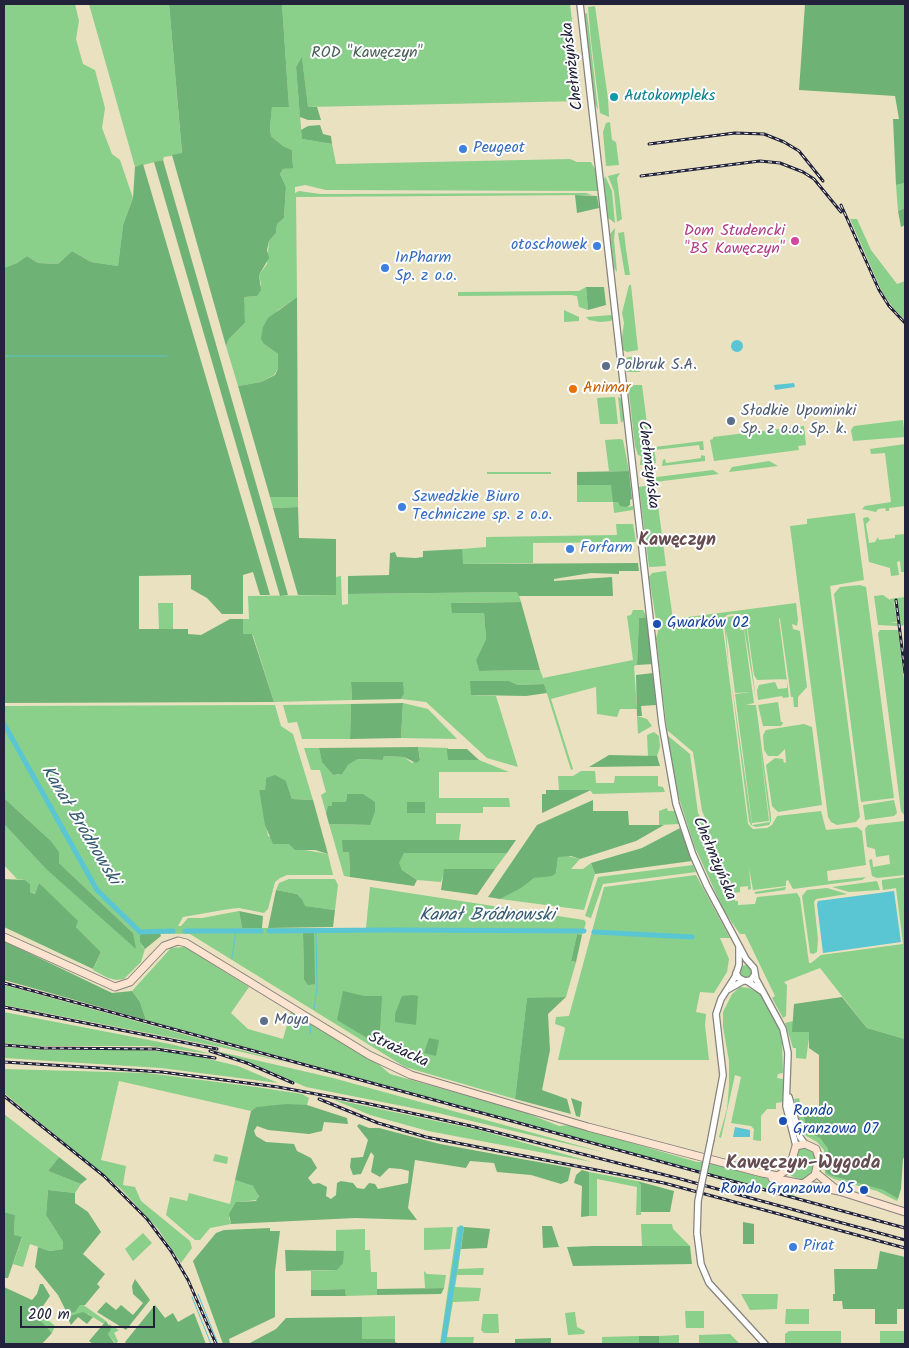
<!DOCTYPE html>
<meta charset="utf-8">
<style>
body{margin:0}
#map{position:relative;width:909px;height:1348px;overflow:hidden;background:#eae1c0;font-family:Kalam,sans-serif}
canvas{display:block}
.frame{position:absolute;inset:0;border:5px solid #22223b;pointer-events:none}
.scale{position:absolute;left:20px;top:1306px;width:135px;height:22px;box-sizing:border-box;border:2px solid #22223b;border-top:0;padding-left:6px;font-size:15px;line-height:18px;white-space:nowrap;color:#22223b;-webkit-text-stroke:4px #fff;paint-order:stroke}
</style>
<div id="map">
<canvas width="909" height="1348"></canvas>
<div class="frame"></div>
<div class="scale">200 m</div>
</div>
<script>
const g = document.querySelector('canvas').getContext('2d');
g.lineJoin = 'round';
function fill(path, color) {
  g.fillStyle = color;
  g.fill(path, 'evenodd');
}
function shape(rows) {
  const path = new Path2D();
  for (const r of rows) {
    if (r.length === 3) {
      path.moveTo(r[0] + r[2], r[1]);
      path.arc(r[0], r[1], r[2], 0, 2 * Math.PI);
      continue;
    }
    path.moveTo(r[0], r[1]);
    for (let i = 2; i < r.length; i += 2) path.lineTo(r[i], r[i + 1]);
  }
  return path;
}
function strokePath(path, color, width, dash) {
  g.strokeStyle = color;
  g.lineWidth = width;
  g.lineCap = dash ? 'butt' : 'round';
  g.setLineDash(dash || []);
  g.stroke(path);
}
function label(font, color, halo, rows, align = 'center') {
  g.font = font + ' Kalam,sans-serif';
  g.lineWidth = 4;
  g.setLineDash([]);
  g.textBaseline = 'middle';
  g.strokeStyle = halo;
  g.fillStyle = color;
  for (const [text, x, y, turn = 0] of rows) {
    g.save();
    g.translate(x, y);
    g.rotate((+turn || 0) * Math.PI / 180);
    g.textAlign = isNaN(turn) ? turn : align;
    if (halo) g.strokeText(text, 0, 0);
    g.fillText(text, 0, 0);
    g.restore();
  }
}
fill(shape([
 [4,4,75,4,79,21,76,39,83,64,95,70,105,108,102,128,112,154,120,160,133,198,123,225,118,266,91,262,72,251,58,264,38,263,27,256,17,263,4,268],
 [89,4,169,4,182,154,164,157,163,160,135,167],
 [282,4,570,4,582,101,308,107,302,58,296,67,302,139,332,144,336,164,570,159,577,162,591,162,596,171,598,191,326,190,305,185,295,187,295,193,299,191,320,194,586,193,592,195,296,197,297,297,277,311,264,344,278,354,278,369,274,375,261,382,238,386,226,346,229,339,245,323,243,297,257,296,261,284,259,275,267,264,269,241,276,233,277,224,284,218,286,187,280,174,283,169,293,167,292,150,283,146,271,136,270,126,272,107,289,107],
 [595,6,608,99,609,117,600,113,591,41,588,7],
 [587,13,589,29,598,110,595,104,584,14],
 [610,122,612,140,616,142,619,165,606,166,603,132,606,123],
 [620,173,617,178,622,219,617,222,614,191,608,176],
 [605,176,612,191,615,223,608,218,604,180],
 [905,183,905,208,898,211,896,185],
 [850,219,857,219,871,250,897,284,905,281,905,320,893,308,882,292],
 [615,228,614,240,617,272,614,268,610,234],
 [624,232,626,249,630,275,625,275,618,233],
 [629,285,631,285,638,350,627,352,623,350,622,337,624,323,622,313],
 [586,287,588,310,579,307,577,296,571,295,458,296,458,292,579,291],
 [564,310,579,317,579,321,564,322],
 [611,315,613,317,611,321,600,322,589,320,586,317],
 [628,357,638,357,640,372,627,372,625,359],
 [595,384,619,384,619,388,615,392,596,392],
 [628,385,642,385,650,447,654,447,656,463,640,465,641,456,638,455,635,446],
 [615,397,618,424,600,424,597,398],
 [618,397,622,399,624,420,621,423],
 [903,420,905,437,853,441,851,430,854,426],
 [804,426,806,445,798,446,799,450,714,461,710,440,713,439,713,437],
 [620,439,623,440,629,471,609,471,605,440],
 [703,441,704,450,700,450,699,445,655,450,655,447],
 [905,444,905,506,889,508,889,511,886,511,885,508,878,509,876,512,862,509,865,506,891,502,885,453,871,454,870,449],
 [701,455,705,456,705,461,662,466,663,460,665,459,666,463,701,458],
 [769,461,778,466,729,472,732,467],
 [713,470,719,474,655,482,666,566,649,567,639,487,650,485,649,478],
 [487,472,551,472,551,474,487,474],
 [577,485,611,485,618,502,627,507,633,506,633,510,614,513,613,502,577,502],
 [270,497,298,497,298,507,273,508],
 [855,513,864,580,830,586,860,817,856,822,837,825,831,822,828,817,790,526,807,524,807,519],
 [868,517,870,520,866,524,869,543,875,542,878,537,879,540,895,538,895,535,905,534,905,572,901,572,900,561,897,562,899,575,891,576,890,568,869,562,863,518],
 [616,524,633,524,636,542,533,543,533,563,462,564,462,549,486,547,486,537,617,535],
 [666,571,673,619,796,603,798,620,797,626,792,624,793,629,800,631,807,687,798,697,798,707,794,707,793,697,791,697,780,619,783,618,779,619,789,697,783,698,782,696,758,700,757,690,759,685,775,682,778,689,787,688,787,679,757,680,754,675,746,618,740,614,732,614,727,615,722,621,748,824,753,829,767,828,772,825,777,816,821,811,826,830,857,827,862,831,866,865,827,871,828,881,866,877,862,880,793,889,788,880,786,881,786,886,753,890,749,868,751,889,748,890,748,886,740,887,740,892,734,893,735,901,738,901,738,905,755,904,757,897,797,893,800,898,809,963,811,963,821,955,903,944,896,888,883,890,882,884,882,880,905,877,905,1039,867,1028,820,968,784,982,787,985,786,1016,783,1018,772,998,775,996,745,934,740,934,724,911,694,845,679,798,669,748,667,735,690,754,698,813,705,825,707,822,702,811,693,752,667,730,656,638,658,632,649,577,652,573],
 [341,576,342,605,348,604,348,594,518,592,521,602,452,603,453,613,484,613,486,639,476,660,479,671,540,670,543,678,633,660,627,616,631,615,633,610,643,610,647,617,639,618,637,665,634,666,637,709,620,709,617,717,597,714,596,687,551,699,573,769,571,770,544,684,518,685,509,681,471,695,496,696,518,767,487,758,426,702,401,699,404,694,351,683,352,700,274,702,253,635,243,634,243,619,249,619,248,596,336,595,336,577],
 [860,585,866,587,894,798,861,802,834,594,840,587],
 [883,595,890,600,890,599,905,597,905,625,900,626,896,598,895,603,890,600,894,603,897,622,890,623,897,623,898,626,878,625,874,596],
 [158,603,173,603,173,629,159,629],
 [739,615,744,618,746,622,756,700,744,628,739,630,744,630,754,703,746,705,756,705,771,817,771,821,769,825,756,827,751,825,749,821,730,671,752,825,770,822,759,737,769,821,752,823,735,694,751,692,735,693,729,646,731,646,729,646,726,631,729,670,724,622,728,617],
 [880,630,898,630,905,688,905,816,901,811,878,633],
 [778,702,781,722,783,722,783,723,781,726,763,726,758,705],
 [403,703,428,709,457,739,401,738],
 [351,704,350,739,302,739,297,722,288,723,283,705],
 [275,705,281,726,293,734,313,800,292,799,286,781,266,778,265,790,259,790,268,836,305,850,328,854,333,875,287,875,280,878,275,882,268,909,264,913,239,908,229,909,183,917,178,926,181,926,188,918,202,918,239,911,242,928,366,928,370,887,584,920,586,923,582,935,577,934,571,961,576,962,566,997,527,999,515,1099,405,1067,190,934,140,933,142,946,145,949,141,962,124,979,116,980,108,978,93,970,101,952,76,927,39,883,36,894,30,892,30,884,25,880,17,879,4,865,4,824,44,867,133,933,59,863,50,840,4,798,4,706],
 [303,933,314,933,306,983,304,980],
 [637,716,647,719,652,726,638,734],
 [804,724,812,727,822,805,778,812,772,806,766,765,775,758,783,759,784,763,786,762,785,749,778,756,768,756,764,750,763,735,766,730],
 [654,732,659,736,660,747,657,756,648,756,647,735],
 [418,747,448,748,448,760,479,760,509,772,439,772,439,798,509,798,510,807,483,807,483,813,436,813,436,824,461,824,459,840,342,840,349,852,350,877,344,876,329,824,369,825,375,812,375,802,347,794,346,802,328,807,326,813,321,795,326,792,320,770,311,770,304,748,319,748,322,761,333,775,338,775,348,765,358,759,383,760,384,756,404,757,412,763,420,759],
 [581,771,595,771,596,783,614,783,615,776,658,776,658,786,663,787,665,792,593,794,590,790,559,790,558,776,573,776],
 [894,800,897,813,894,816,865,820,863,805],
 [667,808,668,811,675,811,679,824,659,825,659,811],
 [905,821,905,875,877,878,872,876,869,860,872,859,873,867,890,864,889,855,876,857,875,849,867,847,865,829,868,825],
 [404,853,507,853,495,869,445,869,441,882,417,880,402,870,398,863],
 [564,855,580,859,571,869,583,869,591,863,595,874,584,910,500,899,534,878,556,873,558,857],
 [693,865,696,872,603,884,591,918,585,916,598,877],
 [696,875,730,938,720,938,729,959,727,972,714,993,700,992,696,1012,706,1014,705,1025,709,1060,558,1060,565,1029,564,1027,555,1024,556,1017,569,1016,604,887],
 [289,879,335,879,338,885,335,910,304,906,302,899,297,894,276,890,279,883],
 [877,881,880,890,849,892,832,887],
 [786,887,785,890,756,894,754,892],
 [827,888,847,894,816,899,814,902,818,939,817,952,813,954,810,953,802,896,807,890],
 [185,947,249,987,231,1013,248,1029,283,1039,291,1011,376,1062,390,1074,524,1112,559,1126,570,1125,697,1162,707,1162,782,1183,783,1190,789,1191,798,1198,146,1020,140,1002,132,991,171,948],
 [746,972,7],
 [4,985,241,1050,290,1063,220,1047,4,1005],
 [740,987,749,988,761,994,776,1020,782,1038,783,1073,778,1074,777,1078,783,1079,783,1102,776,1103,776,1109,767,1109,761,1116,761,1141,753,1140,754,1129,751,1126,731,1123,741,1077,735,1075,721,1138,719,1137,727,1109,729,1086,729,1061,723,1027,723,1012,732,994],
 [4,1012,170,1044,212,1054,149,1046,34,1046,4,1043],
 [793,1021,793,1032,810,1032,806,1059,796,1058,796,1048,793,1048,785,1023],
 [4,1047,46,1050,138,1050,184,1053,238,1066,278,1083,161,1068,4,1058],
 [212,1050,333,1078,606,1153,438,1113,306,1087,256,1065],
 [4,1069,147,1073,256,1087,302,1094,309,1098,307,1105,256,1107,251,1111,119,1081,101,1160,126,1166,123,1185,135,1187,141,1201,190,1241,192,1248,181,1263,158,1229,121,1189,4,1093],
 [799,1098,807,1132,820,1138,828,1149,827,1172,832,1176,883,1190,898,1199,897,1201,877,1191,834,1179,825,1174,824,1150,817,1142,803,1134,794,1099],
 [332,1099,479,1130,592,1162,428,1131,370,1115],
 [4,1114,59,1157,48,1171,81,1184,75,1193,48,1190,46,1215,63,1242,63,1249,50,1251,30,1244,23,1267,13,1264,22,1238,14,1235,15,1215,4,1212],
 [803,1147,811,1150,815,1156,812,1170,813,1175,803,1180,791,1176,791,1172,798,1149],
 [215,1154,228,1157,227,1164,213,1161],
 [589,1172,637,1181,641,1185,641,1215,636,1215,637,1187,597,1179,597,1216,589,1216],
 [235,1180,253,1186,259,1194,257,1200,238,1202,229,1218,231,1224,210,1228,200,1240,195,1240,166,1215,170,1197,187,1201,189,1193,230,1204],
 [641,1224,672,1224,673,1229,690,1246,642,1246],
 [453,1227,450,1249,424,1250,424,1228],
 [457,1227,464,1227,458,1269,484,1268,483,1275,457,1275,455,1287,481,1288,479,1301,453,1302,447,1337,474,1337,473,1344,440,1344],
 [365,1229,365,1250,370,1250,371,1272,377,1272,377,1295,346,1296,345,1289,311,1290,311,1271,337,1270,344,1251,336,1251,336,1230],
 [143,1233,152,1243,133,1261,125,1249],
 [424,1271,427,1274,446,1275,444,1288,425,1288],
 [741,1294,778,1294,777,1309,750,1310],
 [82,1304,106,1321,104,1324,88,1314,67,1317,66,1313],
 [786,1309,809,1309,809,1324,785,1324],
 [38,1311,55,1326,52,1333,37,1319],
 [685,1311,704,1311,704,1328,686,1328],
 [575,1312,577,1327,585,1331,584,1334,568,1335,565,1313],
 [483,1314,498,1314,499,1333,484,1333,481,1330],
 [395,1316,395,1339,362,1339,362,1317],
 [109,1324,119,1330,114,1333,118,1341,116,1344,108,1334],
 [789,1331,841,1331,841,1344,785,1344,785,1334],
 [880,1331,905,1331,905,1344,880,1344],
 [730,1334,740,1344,699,1344,699,1335],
 [679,1335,679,1344,659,1344,659,1336],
 [639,1336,639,1344,602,1344,602,1337]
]), '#8acf8a');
fill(shape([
 [169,4,282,4,289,107,272,107,270,127,271,136,283,146,292,150,293,168,283,169,280,174,286,187,284,218,277,224,276,233,269,241,267,250,269,258,259,275,261,290,257,296,244,297,245,323,229,339,226,346,172,155,182,153],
 [805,4,905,4,905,183,896,185,893,119,899,119,895,96,799,90],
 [302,57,308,107,317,107,321,120,308,120,300,117,296,67],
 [320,125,323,134,331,136,332,144,302,139,301,130,308,126],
 [163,160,288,595,280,596,154,162],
 [143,164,270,595,260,595,253,572,243,575,243,614,222,614,207,598,191,589,191,575,139,576,139,629,188,629,188,634,201,635,230,619,243,619,243,634,252,634,274,702,4,703,4,268,17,263,27,256,38,263,58,264,72,251,91,262,118,266,123,225,133,198,135,167],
 [575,195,597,196,599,208,577,213],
 [905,208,905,225,901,227,898,211],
 [586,287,604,287,606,305,588,310],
 [297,297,298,497,270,497,238,386,261,382,275,375,278,369,278,354,264,344,261,339,263,327,268,318],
 [629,471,632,499,630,500,630,505,627,507,620,506,618,502,613,502,611,485,577,485,577,472],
 [298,507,299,538,336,539,336,595,298,595,273,508],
 [462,549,463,564,638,563,639,571,619,571,619,574,591,573,554,579,554,581,612,577,613,596,519,596,517,592,348,594,348,576,389,575,390,553,395,552,397,557,416,558,423,557,423,551],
 [521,602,540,670,479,671,476,660,486,639,484,613,452,613,451,603],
 [647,617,653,664,637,665,639,618],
 [653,673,656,705,641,706,642,716,637,716,636,675],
 [470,681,509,681,518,685,544,684,547,693,526,696,471,695],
 [351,682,403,682,404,694,401,699,352,700],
 [403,703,401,738,350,739,351,704],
 [418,747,420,760,416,763,404,757,384,756,383,760,358,759,348,765,342,774,333,775,322,762,319,748],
 [447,749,467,749,479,760,448,760],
 [609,755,657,756,660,766,589,767],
 [275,775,286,781,292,799,313,800,328,854,315,850,295,850,289,844,273,844,265,825,259,790,265,790,266,778],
 [546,790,591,790,542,813,542,794,546,794],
 [347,794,363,794,375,802,375,812,370,825,329,824,326,813,328,806,332,806,332,802,346,802],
 [4,798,50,840,59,852,59,863,133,933,136,949,44,867,4,824],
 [593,800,593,811,628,811,629,825,664,825,636,841,580,859,571,856,558,857,556,873,552,876,534,878,521,888,500,899,488,897,537,825],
 [407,802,425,802,425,813,407,813],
 [680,828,692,861,595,874,591,863,642,848],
 [342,840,516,840,507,853,404,853,399,863,402,870,417,880,414,886,350,877,349,852,343,852],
 [444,869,495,869,477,895,441,890],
 [4,879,25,880,30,884,30,892,35,894,39,883,78,921,76,927,101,952,93,969,4,927],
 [276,890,297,894,302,899,305,906,335,910,333,927,268,928],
 [239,911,263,916,262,928,242,928],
 [140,933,160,933,161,936,145,949,140,942],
 [303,933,314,933,315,984,308,985,304,980],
 [577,934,582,935,576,962,571,961],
 [4,941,112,993,132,991,140,1002,146,1020,4,980],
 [343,991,364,996,382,996,380,1030,372,1041,337,1020],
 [413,995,418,996,416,1025,395,1022,395,1014,402,996],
 [566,997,548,1014,550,1050,542,1090,567,1099,571,1114,515,1099,527,998],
 [842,997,867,1028,905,1039,905,1156,903,1159,901,1189,898,1199,883,1190,832,1176,826,1172,828,1149,820,1138,807,1132,802,1109,819,1107,819,1055,809,1048,809,1032,792,1032,794,1004],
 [429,1038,439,1040,436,1056,424,1053],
 [571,1098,582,1102,580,1117,576,1116],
 [287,1104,307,1105,347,1118,348,1124,324,1122,322,1131,309,1134,268,1130,257,1126,254,1131,256,1136,266,1142,294,1144,297,1151,311,1158,317,1168,308,1178,313,1184,319,1183,327,1187,326,1196,331,1199,336,1195,337,1183,341,1181,353,1183,357,1188,364,1189,369,1183,375,1184,378,1189,408,1183,409,1171,401,1169,389,1168,380,1177,371,1172,374,1156,371,1152,361,1174,353,1175,350,1167,351,1158,363,1157,368,1140,357,1126,359,1124,369,1128,379,1128,440,1144,571,1168,568,1181,561,1184,531,1175,497,1172,494,1163,470,1161,466,1168,415,1160,408,1208,417,1220,355,1218,231,1224,229,1214,236,1202,256,1201,259,1196,253,1186,235,1180,251,1111,256,1107],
 [59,1157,87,1179,81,1184,48,1171],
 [582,1170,589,1172,589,1216,581,1217,582,1186,574,1183,576,1175],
 [637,1181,674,1191,670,1212,641,1212,641,1185],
 [48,1190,75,1193,75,1203,88,1212,101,1232,83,1254,105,1274,97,1284,100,1287,85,1305,80,1305,75,1312,67,1313,58,1295,35,1267,38,1247,50,1251,63,1249,63,1242,46,1215],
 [4,1212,15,1215,14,1235,22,1237,8,1278,5,1278,4,1281],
 [743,1222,754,1224,754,1244,743,1244],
 [542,1226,552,1226,559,1247,543,1248],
 [464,1227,490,1229,487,1248,461,1249],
 [270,1228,270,1231,280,1231,275,1271,275,1317,229,1339,230,1344,223,1344,193,1261,216,1233,224,1230],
 [594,1246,690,1246,692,1264,573,1266,567,1247],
 [285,1250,344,1251,343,1263,337,1270,286,1271],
 [880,1251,905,1257,905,1309,897,1309,897,1324,875,1324,875,1309,843,1309,842,1301,833,1301,833,1294,835,1294,834,1269,877,1269],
 [135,1279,150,1300,126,1330,97,1312,106,1302,116,1310,121,1305,133,1315,143,1303,133,1294,132,1286],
 [40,1284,43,1284,50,1296,36,1316,52,1333,42,1344,4,1344,4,1287,32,1300,37,1294],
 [444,1288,441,1294,377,1295,377,1289],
 [345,1289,346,1296,311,1296,311,1290],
 [155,1305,165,1318,173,1313,178,1322,194,1313,206,1344,127,1344,125,1342],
 [83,1312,93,1317,87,1324,78,1317,71,1325,67,1317],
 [362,1317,362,1339,395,1339,395,1342,399,1344,248,1344,276,1329,286,1318],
 [106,1321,111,1329,108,1334,115,1344,93,1344,89,1341],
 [639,1336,659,1336,659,1344,639,1344],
 [551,1338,551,1344,515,1344,515,1339]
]), '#6fb276');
fill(shape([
 [737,346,6],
 [794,383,795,387,775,390,774,385],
 [894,891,901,942,823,953,817,904,818,901],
 [735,1127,750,1130,750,1137,733,1137]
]), '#5ac6d3');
strokePath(shape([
 [4,356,167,356],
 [232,958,236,931],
 [314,1009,317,988,316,931],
 [310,1034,311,1026],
 [198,1294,218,1344],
 [192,1297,211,1344]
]), '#5ac6d3', 1);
strokePath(shape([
 [4,724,97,890,140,932,173,931],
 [391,930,584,931],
 [185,931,261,931],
 [269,931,387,930],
 [594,932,692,937],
 [443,1344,461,1228]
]), '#5ac6d3', 5);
const tertiary = shape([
 [580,4,662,724,676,804,693,855,707,886,746,959,754,968,756,979,783,1029,788,1053,786,1106,796,1146],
 [736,973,739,978,745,981,751,980,755,974],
 [747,981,763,992],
 [727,990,743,981],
 [789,1097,800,1137,805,1144],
 [711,1139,723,1075,716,1014,721,999,735,977,739,965,739,947],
 [697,1233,701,1264,709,1283,765,1344]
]);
const secondary = shape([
 [4,937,115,987,130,982,164,946,178,941,186,943,369,1055,411,1075,588,1127,762,1173,778,1176,789,1168],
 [789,1170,796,1146,805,1144,816,1149,819,1158,815,1175,803,1184],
 [816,1173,837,1190],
 [772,1178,839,1191,905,1212]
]);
strokePath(tertiary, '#86827e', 8);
strokePath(secondary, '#86827e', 9);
strokePath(tertiary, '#fff', 5.5);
strokePath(secondary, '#fde4d1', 7);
const rail = shape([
 [649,144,735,133,764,134,784,142,799,151,823,181],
 [641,176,760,161,780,163,803,172,814,179,841,212],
 [841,205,879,290,889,306,905,323],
 [896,600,905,673],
 [4,983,905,1228],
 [4,1007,217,1049],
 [4,1045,41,1048,156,1049,215,1058],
 [210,1051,247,1063,293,1083],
 [4,1062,162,1072,278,1087,365,1103,471,1126,677,1178,905,1240],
 [4,1096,104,1176,147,1219,171,1251,188,1280,216,1344],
 [319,1099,378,1123,426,1137,664,1183,905,1248]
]);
strokePath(rail, '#22223b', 3);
strokePath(rail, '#fff', 1, [4]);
const tertiaryBridge = shape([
 [697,1233,698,1201,711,1139]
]);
strokePath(tertiaryBridge, '#86827e', 8, []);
strokePath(tertiaryBridge, '#fff', 5.5);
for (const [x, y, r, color] of [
 [614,97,5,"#0f9aa8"],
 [463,149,5,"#3f7fe0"],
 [795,241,5,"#d1479c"],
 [597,246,5,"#3f7fe0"],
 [385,268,5,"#3f7fe0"],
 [606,366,5,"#5c6f8a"],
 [573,389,5,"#e8710a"],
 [731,421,5,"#5c6f8a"],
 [402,507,5,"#3f7fe0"],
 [570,549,5,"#3f7fe0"],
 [657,624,5,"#1a4fb4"],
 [264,1021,5,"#5c6f8a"],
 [783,1121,5,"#1a4fb4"],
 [864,1190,5,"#1a4fb4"],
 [793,1247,5,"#3f7fe0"]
]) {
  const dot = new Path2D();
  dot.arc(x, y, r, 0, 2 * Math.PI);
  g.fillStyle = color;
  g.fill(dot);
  strokePath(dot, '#fff', 2);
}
label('16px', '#465f57', '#fff', [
 ["ROD \"Kawęczyn\"",367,54]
]);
label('16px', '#22223b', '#fff', [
 ["Chełmżyńska",574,66,-97],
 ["Chełmżyńska",647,465,83],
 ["Chełmżyńska",713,859,67],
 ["Strażacka",398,1051,25]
]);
label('16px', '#0d838f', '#fff', [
 ["Autokompleks",624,97]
], 'left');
label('16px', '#366cbe', '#fff', [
 ["Peugeot",473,149],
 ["otoschowek",587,246,"right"],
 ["InPharm",395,259],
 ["Sp. z o.o.",395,277],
 ["Szwedzkie Biuro",412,498],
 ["Techniczne sp. z o.o.",412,516],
 ["Forfarm",580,549],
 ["Pirat",803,1247]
], 'left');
label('16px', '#b23c85', '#fff', [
 ["Dom Studencki",785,232],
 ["\"BS Kawęczyn\"",785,250]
], 'right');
label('16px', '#4e5e75', '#fff', [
 ["Polbruk S.A.",616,366],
 ["Słodkie Upominki",741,412],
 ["Sp. z o.o. Sp. k.",741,430],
 ["Moya",274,1021]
], 'left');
label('16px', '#c56008', '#fff', [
 ["Animar",583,389]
], 'left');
label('16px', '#164399', '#fff', [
 ["Gwarków 02",667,624],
 ["Rondo",793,1112],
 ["Granzowa 07",793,1130],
 ["Rondo Granzowa 05",854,1190,"right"]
], 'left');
label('bold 18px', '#644c4f', '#fff', [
 ["Kawęczyn",677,542]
]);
label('italic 18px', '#365b70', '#fff', [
 ["Kanał Bródnowski",79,826,59],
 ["Kanał Bródnowski",487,917]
]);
label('bold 19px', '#644c4f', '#fff', [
 ["Kawęczyn-Wygoda",803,1165]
]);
</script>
